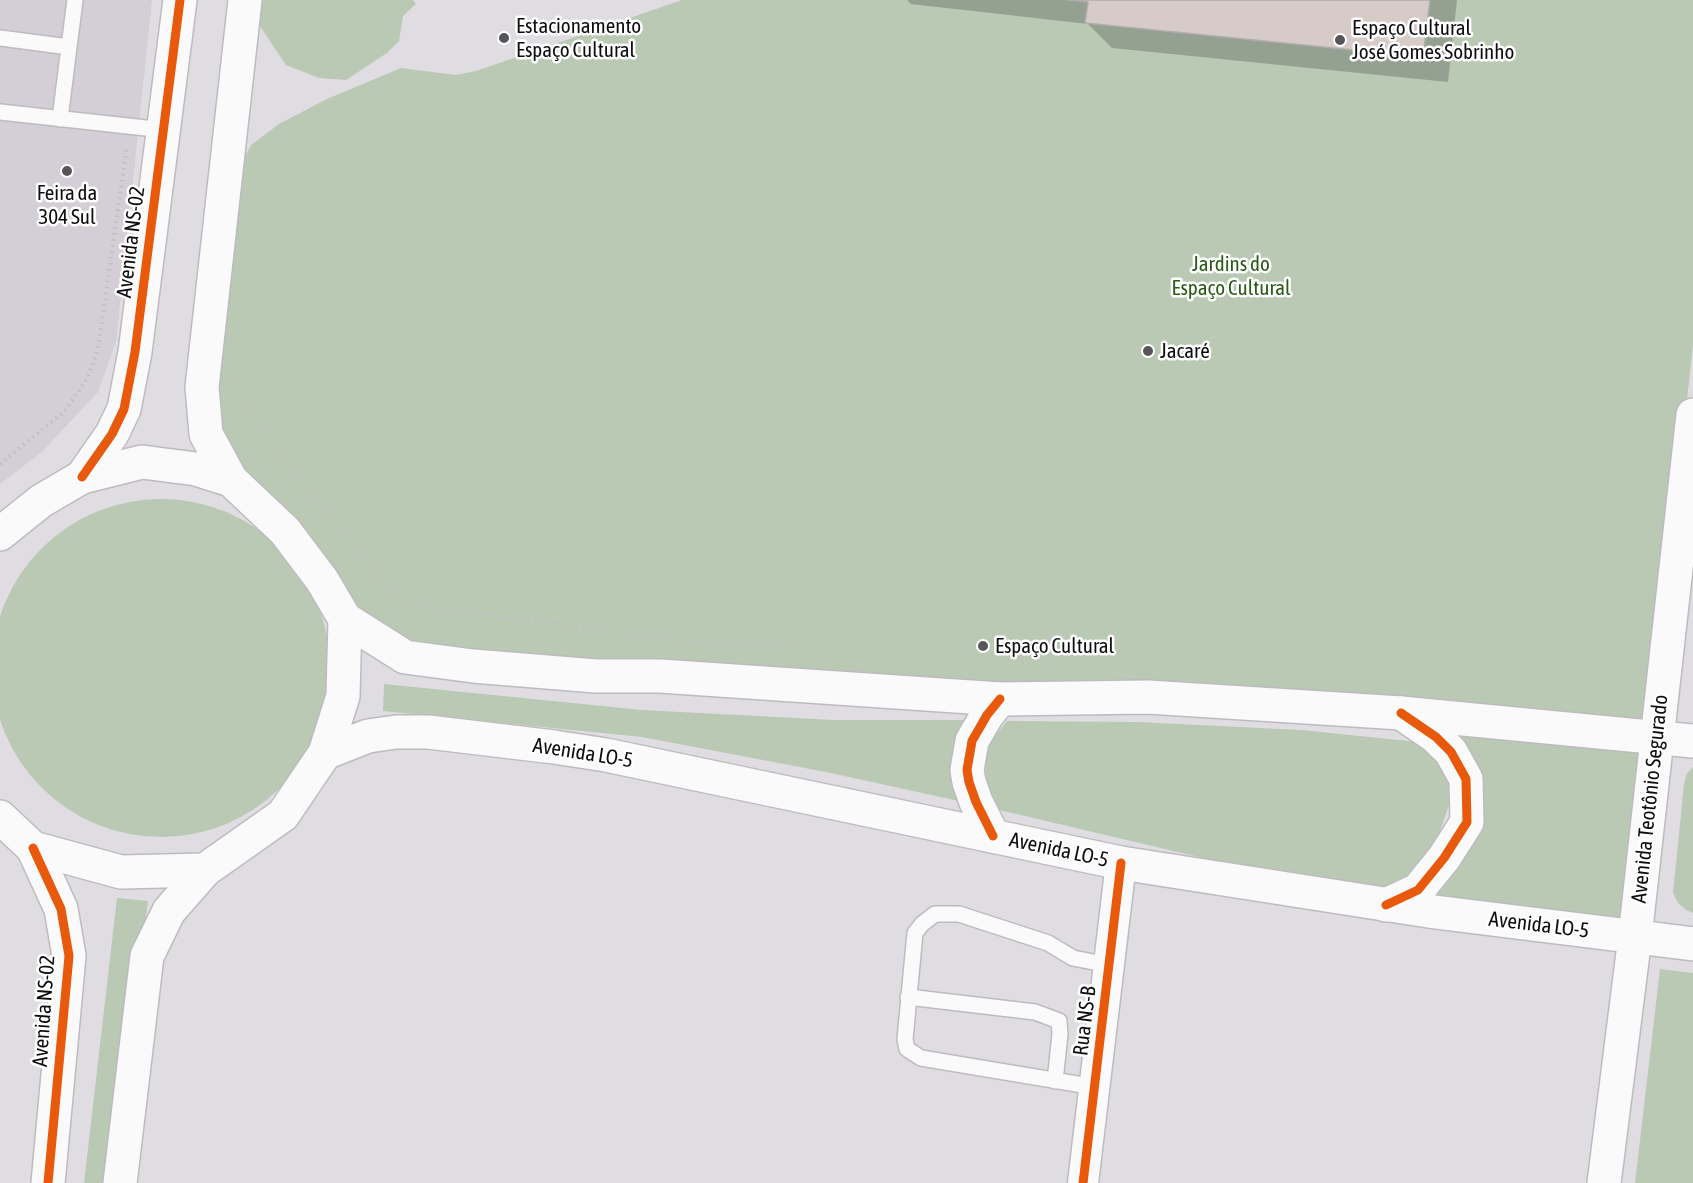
<!DOCTYPE html>
<meta charset="utf-8">
<style>
body{margin:0}
canvas{display:block;background:#e0dde2}
</style>
<canvas width="1693" height="1183"></canvas>
<script>
const g = document.querySelector('canvas').getContext('2d');
g.lineJoin = 'round';
function fill(path, color) {
  g.fillStyle = color;
  g.fill(path, 'evenodd');
}
function shape(rows) {
  const path = new Path2D();
  for (const r of rows) {
    if (r.length === 3) {
      path.moveTo(r[0] + r[2], r[1]);
      path.arc(r[0], r[1], r[2], 0, 2 * Math.PI);
      continue;
    }
    path.moveTo(r[0], r[1]);
    for (let i = 2; i < r.length; i += 2) path.lineTo(r[i], r[i + 1]);
  }
  return path;
}
function strokePath(path, color, width, dash) {
  g.strokeStyle = color;
  g.lineWidth = width;
  g.lineCap = dash ? 'butt' : 'round';
  g.setLineDash(dash || []);
  g.stroke(path);
}
function label(font, color, halo, rows, align = 'center') {
  g.font = font + ' "Asap Condensed",sans-serif';
  g.lineWidth = 5;
  g.setLineDash([]);
  g.textBaseline = 'middle';
  g.strokeStyle = halo;
  g.fillStyle = color;
  for (const [text, x, y, turn = 0] of rows) {
    g.save();
    g.translate(x, y);
    g.rotate((+turn || 0) * Math.PI / 180);
    g.textAlign = isNaN(turn) ? turn : align;
    if (halo) g.strokeText(text, 0, 0);
    g.fillText(text, 0, 0);
    g.restore();
  }
}
fill(shape([
 [0,0,152,0,116,342,98,392,42,452,0,484]
]), '#d4ced7');
fill(shape([
 [254,0,413,0,416,4,403,16,399,41,387,53,346,80,319,78,286,65,253,16],
 [682,0,1693,0,1693,345,1651,729,999,691,408,651,351,612,215,433,230,186,251,145,279,124,327,99,401,68,456,75,476,71],
 [161,668,169],
 [384,684,642,710,834,720,976,720,968,803,826,772,642,737,383,711],
 [1414,717,1647,746,1631,933,1396,905,1477,822],
 [1007,721,1138,722,1301,730,1438,744,1448,778,1449,805,1439,834,1420,862,1395,888,1284,877,995,809,987,784,985,763,991,741],
 [1693,767,1693,913,1686,910,1678,903,1673,893,1684,784,1687,773],
 [117,898,148,901,111,1183,84,1183],
 [1660,969,1693,973,1693,1183,1635,1183]
]), '#b9c9b4');
fill(shape([
 [907,0,1457,0,1448,82,1112,48,1088,24,911,4]
]), '#0003');
const building = shape([
 [1068,0,1430,0,1423,57,1085,23,1088,2,1068,0]
]);
fill(building, '#d7cbc7');
strokePath(building, '#afadae', 1.5);
const service = shape([
 [0,38,69,47,75,0],
 [0,112,164,130],
 [60,119,69,47],
 [908,997,1035,1012,1059,1021,1060,1034,1055,1081],
 [1095,1087,921,1058,907,1049,905,1039,915,933,922,924,935,914,959,914,1048,943,1073,958,1109,965]
]);
const minor = shape([
 [1083,1183,1121,863]
]);
const tertiary = shape([
 [82,477,112,434,124,409,135,352,180,0],
 [231,480,206,434,202,387,245,0],
 [993,836,976,802,969,782,967,770,972,741,987,715,1000,699],
 [33,848,61,909,69,956,48,1183],
 [1386,905,1418,890,1444,858,1467,822,1466,779,1451,752,1436,737,1401,713],
 [120,1183,147,956,169,911,205,870]
]);
const secondary = shape([
 [0,534,41,501,82,477,142,462,196,469,231,480,285,531,322,580,345,619,343,696,325,753,283,815,205,870,121,872,33,848,0,817],
 [345,619,405,657,473,666,596,676,660,676,1000,699,1148,697,1401,713,1693,741],
 [325,753,368,736,396,732,428,732,554,747,606,755,1121,863,1435,912,1693,944]
]);
const primary = shape([
 [1604,1183,1635,937,1693,415]
]);
strokePath(service, '#bdbbbe', 18);
strokePath(minor, '#bdbbbe', 33);
strokePath(tertiary, '#bdbbbe', 36);
strokePath(secondary, '#bdbbbe', 36);
strokePath(primary, '#bdbbbe', 36);
strokePath(shape([
 [236,371,244,399,273,446,395,595,426,609,526,619,688,642,795,647,794,653],
 [0,464,65,411,88,377,98,349,127,147]
]), '#bfbfbf', 4, [1.5, 4.5]);
strokePath(service, '#fafafb', 15);
strokePath(minor, '#fafafb', 30);
strokePath(tertiary, '#fafafb', 33);
strokePath(secondary, '#fafafb', 33);
strokePath(primary, '#fafafb', 33);
strokePath(shape([
 [82,477,112,434,124,409,135,352,180,0],
 [993,836,976,802,969,782,967,770,972,741,987,715,1000,699],
 [33,848,61,909,69,956,48,1183],
 [1386,905,1418,890,1444,858,1467,822,1466,779,1451,752,1436,737,1401,713],
 [1083,1183,1121,863]
]), '#e8590c', 9);
for (const [x, y, r, color] of [
 [504,38,6,"#575558"],
 [1340,40,6,"#575558"],
 [67,171,6,"#575558"],
 [1148,351,6,"#575558"],
 [983,646,6,"#575558"]
]) {
  const dot = new Path2D();
  dot.arc(x, y, r, 0, 2 * Math.PI);
  g.fillStyle = color;
  g.fill(dot);
  strokePath(dot, '#fff', 2);
}
label('21px', '#0d0c0e', '#fff', [
 ["Estacionamento",516,26],
 ["Espaço Cultural",516,50],
 ["Espaço Cultural",1352,28],
 ["José Gomes Sobrinho",1352,52],
 ["Feira da",67,193,"center"],
 ["304 Sul",67,217,"center"],
 ["Jacaré",1160,351],
 ["Espaço Cultural",995,646]
], 'left');
label('21px', '#0d0c0e', '#fff', [
 ["Avenida NS-02",131,242,-83],
 ["Avenida LO-5",583,753,9],
 ["Avenida Teotônio Segurado",1650,799,-84],
 ["Avenida LO-5",1059,850,12],
 ["Avenida LO-5",1539,925,7],
 ["Avenida NS-02",44,1011,-86],
 ["Rua NS-B",1085,1021,-83]
]);
label('21px', '#2a5a16', '#fff', [
 ["Jardins do",1231,264],
 ["Espaço Cultural",1231,288]
]);
</script>
